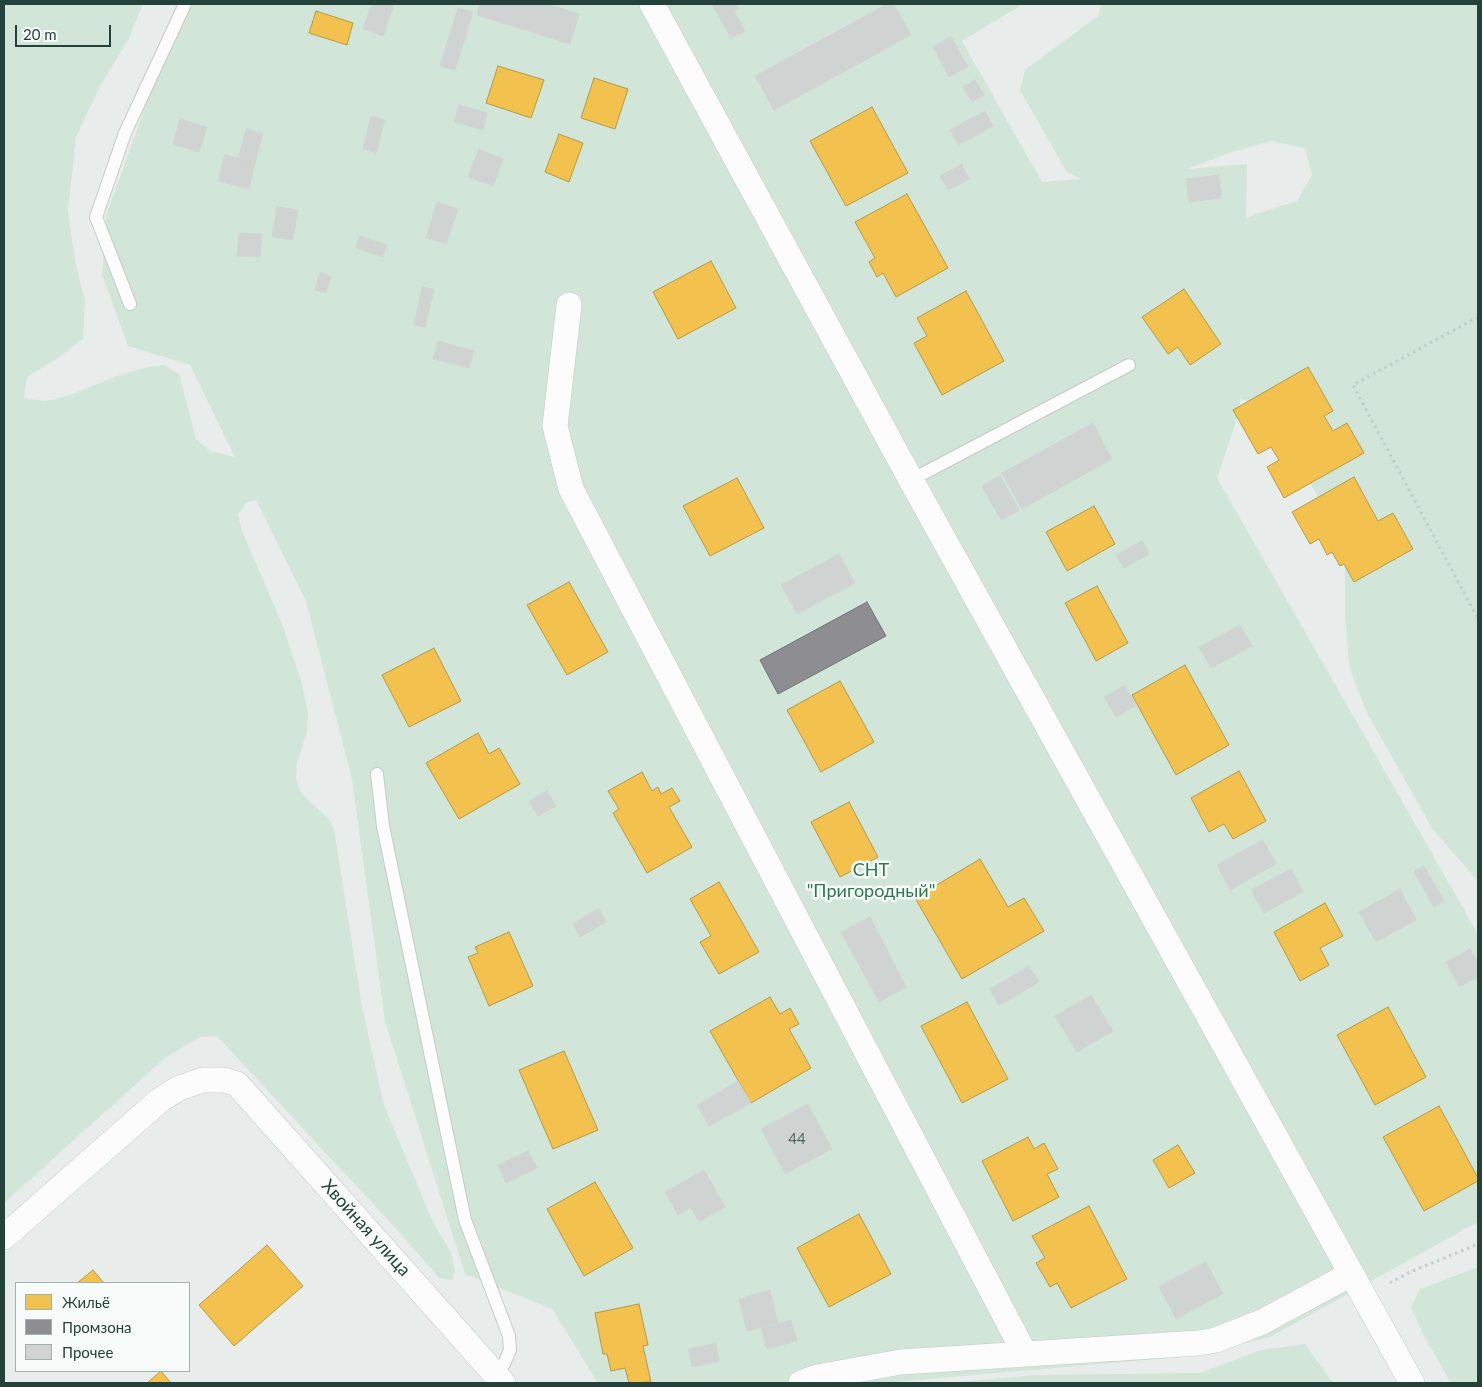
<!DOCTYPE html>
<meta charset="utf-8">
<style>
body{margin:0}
#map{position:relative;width:1482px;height:1387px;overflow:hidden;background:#e8edeb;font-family:Lato,sans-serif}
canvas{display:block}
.frame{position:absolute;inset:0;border:5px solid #24423a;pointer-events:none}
.legend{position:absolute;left:15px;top:1282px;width:175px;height:90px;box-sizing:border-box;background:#f7fbf9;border:1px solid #a3b1ad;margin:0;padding:6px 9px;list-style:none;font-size:15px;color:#24423a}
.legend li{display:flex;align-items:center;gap:10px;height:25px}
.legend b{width:25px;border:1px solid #a3b1ad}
.scale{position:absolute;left:15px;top:25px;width:96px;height:22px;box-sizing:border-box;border:2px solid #24423a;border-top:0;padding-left:6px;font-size:15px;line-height:18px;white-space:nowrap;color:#24423a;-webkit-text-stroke:4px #f7fbf9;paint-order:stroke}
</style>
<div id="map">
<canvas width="1482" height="1387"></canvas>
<div class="frame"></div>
<ul class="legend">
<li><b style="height:14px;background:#f2c14e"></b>Жильё</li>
<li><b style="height:14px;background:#8d8d92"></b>Промзона</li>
<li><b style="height:14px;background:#cfd4d2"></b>Прочее</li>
</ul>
<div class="scale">20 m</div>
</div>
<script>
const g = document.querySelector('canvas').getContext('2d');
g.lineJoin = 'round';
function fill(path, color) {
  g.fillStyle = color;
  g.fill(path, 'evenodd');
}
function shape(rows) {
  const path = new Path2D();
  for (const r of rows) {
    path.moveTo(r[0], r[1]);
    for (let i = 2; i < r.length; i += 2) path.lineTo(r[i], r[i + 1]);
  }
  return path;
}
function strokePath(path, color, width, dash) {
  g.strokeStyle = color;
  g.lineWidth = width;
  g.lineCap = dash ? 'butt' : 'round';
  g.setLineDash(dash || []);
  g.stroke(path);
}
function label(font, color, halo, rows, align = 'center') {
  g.font = font + ' Lato,sans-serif';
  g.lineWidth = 5;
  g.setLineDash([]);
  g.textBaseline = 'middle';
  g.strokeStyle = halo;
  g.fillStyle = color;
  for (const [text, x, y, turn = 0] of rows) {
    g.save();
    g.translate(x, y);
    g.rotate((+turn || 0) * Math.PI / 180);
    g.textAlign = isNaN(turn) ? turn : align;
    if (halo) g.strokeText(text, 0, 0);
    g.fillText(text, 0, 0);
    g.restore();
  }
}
fill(shape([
 [4,4,143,4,128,40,99,88,76,137,68,211,75,261,85,301,83,339,58,358,27,377,24,398,45,401,68,396,117,376,143,368,164,365,179,374,196,439,210,451,235,457,190,365,128,346,102,275,106,216,182,4,1023,4,962,41,1042,182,1081,179,1066,171,1020,90,1025,70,1099,15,1101,4,1478,4,1478,881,1433,830,1366,711,1349,666,1345,613,1345,544,1310,483,1275,407,1240,399,1239,412,1217,478,1478,934,1478,1222,1270,1337,1193,1356,883,1383,598,1383,552,1309,465,1274,385,1021,352,779,306,601,256,500,246,503,238,514,242,531,283,626,302,684,308,711,307,733,297,762,296,778,301,793,328,818,334,829,362,1007,384,1105,432,1220,451,1253,455,1270,452,1280,439,1278,402,1235,217,1036,200,1037,165,1058,4,1203],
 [1271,141,1305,148,1312,175,1297,201,1255,214,1246,219,1247,164,1187,169,1232,152],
 [1478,1267,1478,1383,1451,1383,1423,1334,1411,1307,1420,1289],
 [1305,1344,1333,1383,948,1383,1036,1375,1200,1373,1261,1350]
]), '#d1e6d8');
const homes = shape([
 [316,11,353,23,347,45,309,33,316,11],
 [498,66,544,80,531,118,486,103,498,66],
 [594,78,628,89,615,129,581,118,594,78],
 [872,107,908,173,846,206,810,141,872,107],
 [559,134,583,143,569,182,545,172,559,134],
 [907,194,948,268,896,297,883,273,877,277,869,262,875,258,855,222,907,194],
 [711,261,736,308,678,339,653,292,711,261],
 [1184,289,1221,344,1190,365,1178,347,1168,354,1142,317,1184,289],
 [966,291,1004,361,942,395,914,343,927,336,917,318,966,291],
 [1308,367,1333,411,1324,416,1333,431,1347,423,1364,453,1284,498,1267,467,1279,460,1271,447,1258,454,1233,410,1308,367],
 [1354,477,1378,521,1393,513,1413,549,1354,582,1344,564,1340,566,1332,552,1327,555,1319,539,1310,544,1292,512,1354,477],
 [737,478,764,528,710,556,683,506,737,478],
 [1094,506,1115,544,1067,571,1046,532,1094,506],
 [569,582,608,652,567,675,527,605,569,582],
 [1097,586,1128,643,1096,661,1065,603,1097,586],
 [434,648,461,701,409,727,382,675,434,648],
 [1185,665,1229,745,1176,775,1132,695,1185,665],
 [840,681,874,742,821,772,787,710,840,681],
 [478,733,489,754,499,748,520,784,459,819,426,763,478,733],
 [1239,771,1266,821,1233,839,1224,824,1209,832,1191,798,1239,771],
 [642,772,652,791,658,787,661,794,672,788,680,801,669,807,692,847,647,873,613,813,619,809,608,791,642,772],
 [849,802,878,857,840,877,811,822,849,802],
 [980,859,1008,907,1024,898,1044,931,962,979,915,898,980,859],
 [719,882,759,952,719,974,700,942,711,936,690,899,719,882],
 [1325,903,1343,936,1320,948,1329,965,1300,981,1274,932,1325,903],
 [509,932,533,986,489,1006,468,957,478,953,475,947,509,932],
 [770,997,780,1014,790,1008,799,1024,789,1029,811,1068,751,1103,710,1031,770,997],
 [967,1002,1008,1079,962,1103,921,1026,967,1002],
 [1388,1007,1426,1077,1375,1105,1337,1035,1388,1007],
 [564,1051,598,1130,553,1149,519,1070,564,1051],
 [1439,1106,1478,1178,1478,1181,1424,1211,1383,1137,1439,1106],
 [1028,1137,1034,1149,1044,1143,1058,1169,1047,1174,1059,1197,1013,1221,982,1161,1028,1137],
 [1178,1145,1195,1173,1169,1188,1153,1160,1178,1145],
 [595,1182,633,1248,584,1276,547,1209,595,1182],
 [1089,1206,1127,1279,1071,1308,1057,1283,1050,1287,1036,1263,1045,1258,1032,1236,1089,1206],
 [859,1214,891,1274,829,1307,797,1248,859,1214],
 [267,1245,303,1286,234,1346,199,1305,267,1245],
 [93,1270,104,1283,77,1283,93,1270],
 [639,1304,648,1345,643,1346,651,1382,629,1383,625,1368,611,1371,607,1354,603,1354,595,1313,639,1304],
 [161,1371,171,1383,147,1383,161,1371]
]);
fill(homes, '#f2c14e');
strokePath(homes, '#b49b48', 1);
const industry = shape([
 [867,602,886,636,778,694,760,660,867,602]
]);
fill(industry, '#8d8d92');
strokePath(industry, '#6e7678', 1);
const building = shape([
 [372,4,394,4,383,36,363,29,372,4],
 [480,4,548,4,579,14,570,44,477,15,480,4],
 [712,4,736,4,739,9,734,11,745,31,731,38,712,4],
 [887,4,894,4,911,35,774,110,755,76,887,4],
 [458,8,473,12,455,70,440,66,458,8],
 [951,37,968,67,949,77,933,47,951,37],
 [975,80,984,95,972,102,963,87,975,80],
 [459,105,487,113,483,130,454,122,459,105],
 [985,111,993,126,958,145,950,130,985,111],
 [371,116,385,120,376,153,363,149,371,116],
 [180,119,207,127,199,152,173,144,180,119],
 [246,129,263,133,255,163,238,159,246,129],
 [479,149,503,159,493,186,468,177,479,149],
 [225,155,255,163,249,189,218,181,225,155],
 [962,164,969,179,948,190,940,176,962,164],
 [1219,175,1222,198,1189,202,1186,179,1219,175],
 [437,202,458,209,446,244,426,238,437,202],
 [277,207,298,210,293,240,272,237,277,207],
 [239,233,262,234,260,257,237,256,239,233],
 [360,236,387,245,383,257,356,248,360,236],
 [320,272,331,276,326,293,315,290,320,272],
 [422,287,434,289,425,327,414,325,422,287],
 [438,341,474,351,469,368,433,359,438,341],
 [1093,423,1112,459,1022,509,1002,473,1093,423],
 [1000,476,1019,510,1001,520,982,486,1000,476],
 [1142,541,1149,554,1124,568,1116,555,1142,541],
 [839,554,855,583,797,614,781,585,839,554],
 [1240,625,1252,646,1211,668,1199,647,1240,625],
 [1125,685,1136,706,1116,717,1104,697,1125,685],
 [547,791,556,806,538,816,529,801,547,791],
 [1263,840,1276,864,1230,890,1217,865,1263,840],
 [1424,866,1444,901,1434,907,1414,871,1424,866],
 [1291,869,1303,892,1264,913,1251,890,1291,869],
 [1400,889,1416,920,1376,942,1359,912,1400,889],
 [599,909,606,922,580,937,573,923,599,909],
 [870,917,906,987,879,1002,841,932,870,917],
 [1470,949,1478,962,1478,977,1459,987,1446,962,1470,949],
 [1029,966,1039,982,999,1006,990,989,1029,966],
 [1091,995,1113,1031,1077,1052,1055,1016,1091,995],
 [738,1081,751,1103,709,1126,697,1105,738,1081],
 [808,1104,832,1149,785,1174,761,1129,808,1104],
 [528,1151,537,1168,506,1183,498,1165,528,1151],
 [704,1170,725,1207,699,1222,691,1207,678,1215,665,1192,704,1170],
 [1206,1262,1223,1294,1176,1319,1159,1286,1206,1262],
 [770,1290,778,1323,747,1331,739,1299,770,1290],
 [791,1320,797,1341,767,1349,761,1328,791,1320],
 [716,1343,719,1361,692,1367,688,1349,716,1343]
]);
fill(building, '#cfd4d2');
strokePath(building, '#d1d6d4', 1);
const service = shape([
 [130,304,96,217,125,133,185,4],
 [911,480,1129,365],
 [377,774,383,826,465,1220,509,1336,510,1350,504,1364,495,1374]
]);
const minor = shape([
 [652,4,911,480,1412,1383],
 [569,305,555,426,571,489,1025,1354],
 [4,1237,160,1100,179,1088,203,1080,224,1080,237,1084,503,1383],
 [801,1383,817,1377,901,1362,1199,1343,1216,1340,1262,1322,1351,1274]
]);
strokePath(service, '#c5cac8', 14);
strokePath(minor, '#c5cac8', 26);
strokePath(shape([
 [1478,317,1353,385,1478,619],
 [1390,1283,1408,1273,1478,1244]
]), '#c3ccca', 3, [2.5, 4]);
strokePath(service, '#fcfcfc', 12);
strokePath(minor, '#fcfcfc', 25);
label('15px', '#506761', null, [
 ["44",797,1139]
]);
label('18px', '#2d7a4b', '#f7fbf9', [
 ["СНТ",871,870],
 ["\"Пригородный\"",871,891]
]);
label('18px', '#24423a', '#f7fbf9', [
 ["Хвойная улица",366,1228,48]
]);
</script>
